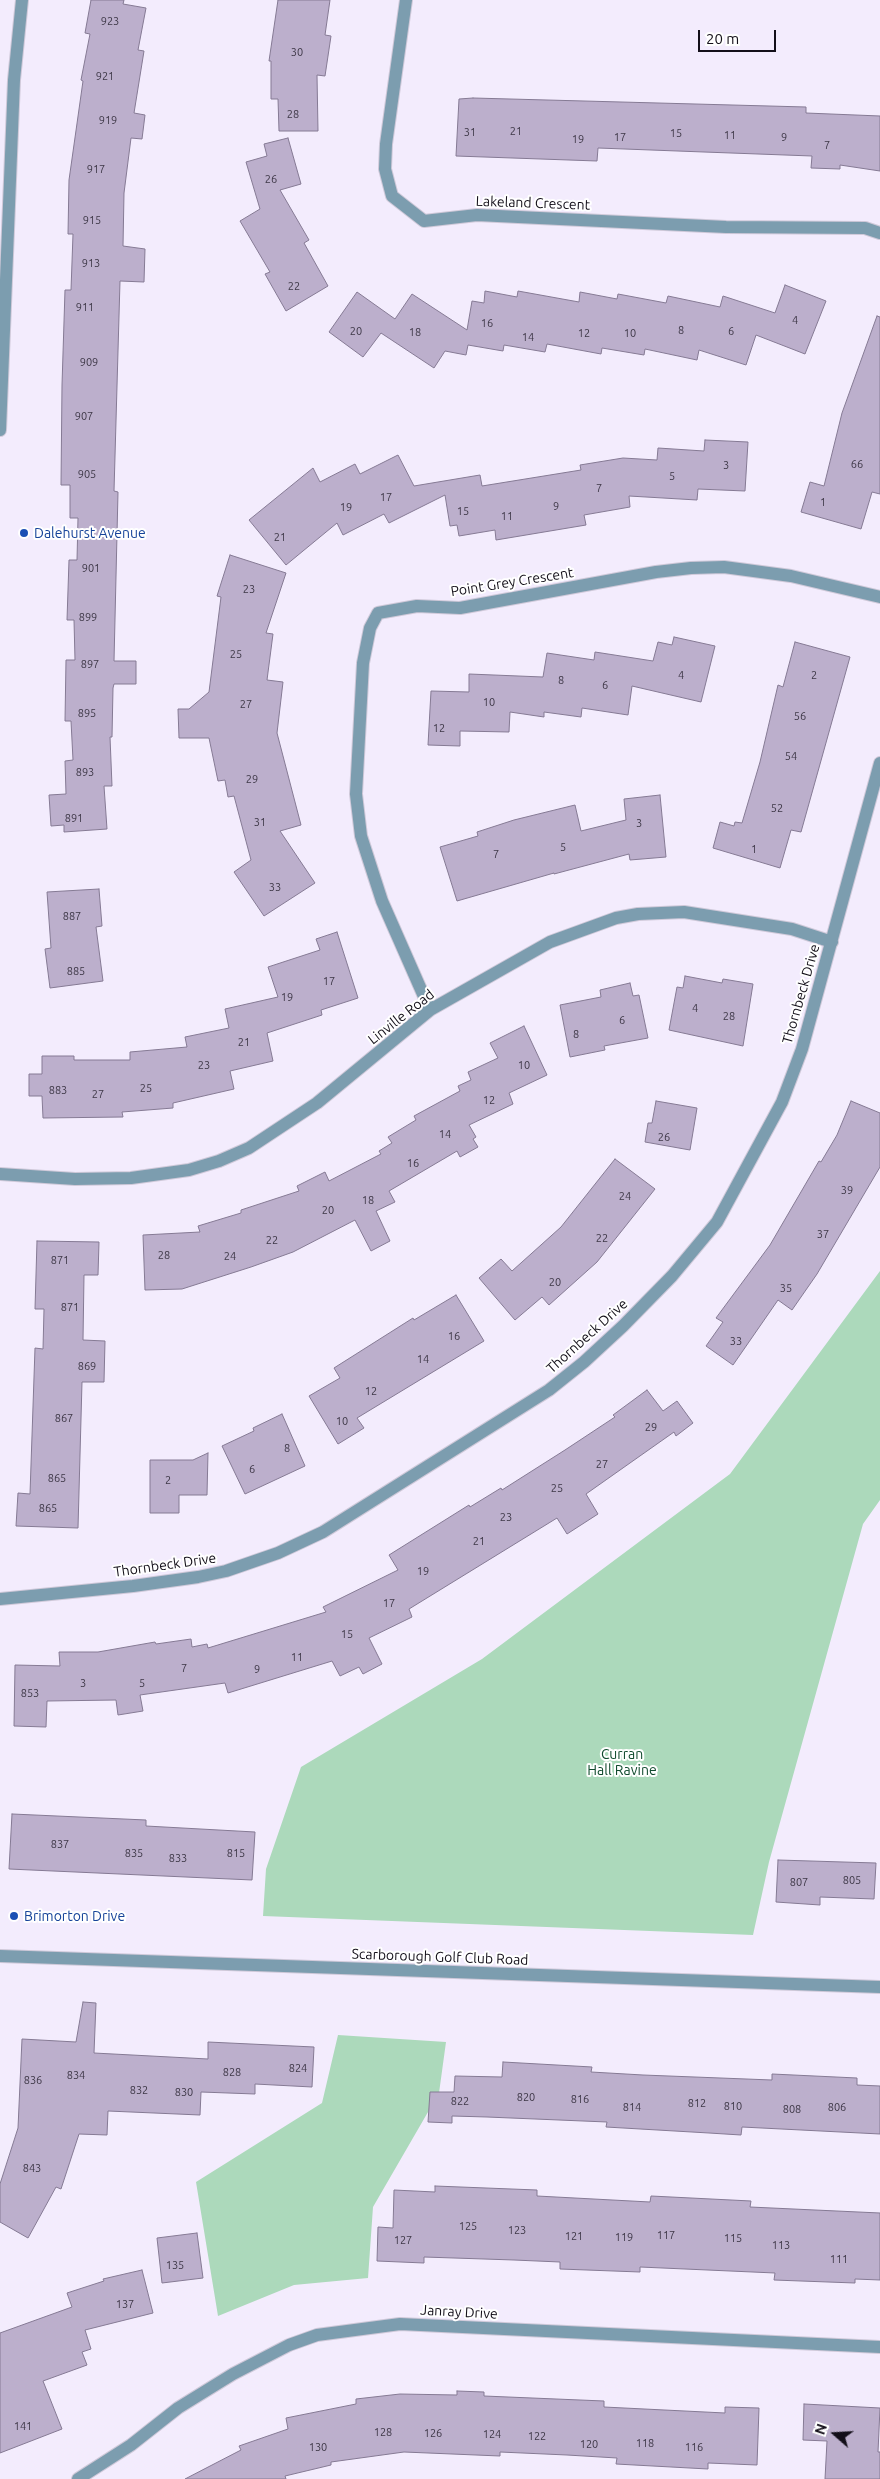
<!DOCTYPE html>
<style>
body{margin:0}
#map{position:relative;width:880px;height:2479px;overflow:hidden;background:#f3ecfd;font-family:Ubuntu,sans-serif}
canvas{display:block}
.north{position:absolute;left:810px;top:2409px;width:50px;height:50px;-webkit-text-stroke:4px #fff;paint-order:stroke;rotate:289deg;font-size:14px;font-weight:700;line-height:20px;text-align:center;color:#130f19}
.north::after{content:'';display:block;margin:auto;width:18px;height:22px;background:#130f19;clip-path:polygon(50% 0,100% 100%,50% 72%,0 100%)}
.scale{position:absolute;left:698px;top:30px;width:78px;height:22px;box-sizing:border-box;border:2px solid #130f19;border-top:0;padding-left:6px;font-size:15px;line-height:18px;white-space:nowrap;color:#130f19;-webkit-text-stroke:4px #fff;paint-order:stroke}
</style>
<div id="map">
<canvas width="880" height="2479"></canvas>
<div class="north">N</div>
<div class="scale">20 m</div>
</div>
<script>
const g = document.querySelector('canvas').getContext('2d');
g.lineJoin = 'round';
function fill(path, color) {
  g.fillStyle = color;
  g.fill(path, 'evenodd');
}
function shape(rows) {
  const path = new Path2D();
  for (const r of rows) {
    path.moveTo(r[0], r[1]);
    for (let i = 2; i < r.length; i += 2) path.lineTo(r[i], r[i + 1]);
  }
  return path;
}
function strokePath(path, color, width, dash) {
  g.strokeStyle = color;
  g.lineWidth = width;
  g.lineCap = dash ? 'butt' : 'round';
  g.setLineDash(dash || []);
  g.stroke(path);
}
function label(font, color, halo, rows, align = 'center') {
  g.font = font + ' Ubuntu,sans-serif';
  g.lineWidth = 4;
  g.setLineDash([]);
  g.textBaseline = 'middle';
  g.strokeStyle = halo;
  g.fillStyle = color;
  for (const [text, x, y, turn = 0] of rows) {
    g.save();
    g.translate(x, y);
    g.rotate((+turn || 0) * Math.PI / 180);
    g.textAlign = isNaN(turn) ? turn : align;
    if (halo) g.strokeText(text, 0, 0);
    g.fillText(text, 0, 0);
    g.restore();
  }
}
fill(shape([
 [880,1271,880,1500,863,1524,769,1862,753,1935,263,1916,266,1869,301,1767,482,1659,730,1474],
 [338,2035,446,2042,439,2093,373,2207,368,2278,294,2285,218,2316,196,2182,322,2103]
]), '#acd9bb');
const building = shape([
 [91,0,124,0,123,4,146,8,138,50,144,51,134,113,145,115,142,139,131,138,124,193,123,246,145,249,144,282,120,281,114,491,118,492,114,661,136,661,136,684,114,684,113,688,112,737,110,737,112,786,104,786,107,829,64,832,64,825,51,826,49,795,66,794,65,761,73,760,71,721,65,721,66,660,75,660,74,620,67,620,69,560,77,560,78,518,70,518,70,485,61,485,62,385,65,290,71,290,73,234,68,234,69,180,83,81,81,80,90,34,85,33,91,0],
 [278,0,330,0,325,35,331,36,325,76,317,75,318,131,279,131,278,99,271,99,271,61,269,61,278,0],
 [473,98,806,107,806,113,880,116,880,171,840,165,840,169,811,168,812,156,704,152,598,148,597,161,456,156,459,99,473,98],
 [288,138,301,184,280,190,309,240,304,243,328,286,286,311,265,274,270,272,240,221,260,209,246,162,267,156,264,144,288,138],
 [785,285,826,301,805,354,756,335,746,365,699,350,697,360,645,349,644,355,602,348,601,354,547,344,545,352,504,345,503,351,468,345,466,355,445,351,434,368,381,333,363,357,329,332,357,292,395,319,412,294,467,330,472,301,484,303,485,291,517,297,518,291,579,302,580,292,617,299,618,294,666,303,668,296,720,307,723,296,775,313,785,285],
 [877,316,880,317,880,494,872,492,861,529,801,512,810,482,824,486,842,413,877,316],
 [705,440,748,442,745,491,698,489,697,500,629,496,630,507,584,515,586,525,496,540,495,530,459,536,457,525,450,526,445,495,389,523,384,514,343,535,337,523,286,565,249,520,313,468,320,482,355,464,360,474,398,455,414,486,480,475,482,486,581,470,580,465,623,458,657,460,658,448,704,451,705,440],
 [230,555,286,573,266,633,273,634,267,680,283,682,277,733,301,825,280,831,315,883,264,916,234,872,251,860,234,796,228,797,225,780,218,781,209,738,179,738,178,709,189,709,209,692,221,597,217,596,230,555],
 [674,637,715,646,701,702,632,686,628,715,582,708,581,717,544,712,544,717,510,712,509,732,460,731,460,746,428,745,431,691,469,692,469,674,543,677,547,653,594,660,595,652,653,661,658,642,672,645,674,637],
 [795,642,850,657,801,832,791,830,780,868,713,848,720,822,734,826,735,822,742,823,760,762,778,685,783,687,795,642],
 [660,795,666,857,630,860,629,854,554,874,554,873,457,901,440,847,478,836,477,832,514,820,575,805,581,831,626,820,624,799,660,795],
 [99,889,102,926,96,927,103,981,50,988,45,949,51,948,47,892,99,889],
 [337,932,358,998,321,1010,322,1015,267,1033,273,1061,230,1071,234,1089,173,1103,173,1108,122,1112,123,1117,43,1118,42,1096,29,1096,29,1074,42,1074,42,1056,74,1056,74,1060,130,1060,130,1052,187,1047,185,1037,229,1028,225,1009,278,997,268,967,320,950,316,939,337,932],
 [685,976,722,983,723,979,753,984,743,1046,669,1030,677,987,683,988,685,976],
 [630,983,633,996,639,995,648,1038,604,1046,605,1050,570,1057,560,1005,601,997,600,990,630,983],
 [524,1026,547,1075,509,1093,513,1104,469,1125,476,1137,473,1139,478,1147,460,1157,457,1151,389,1191,395,1202,376,1211,390,1241,371,1251,355,1220,293,1252,251,1267,182,1289,145,1290,143,1235,200,1232,198,1226,241,1213,241,1210,299,1191,297,1186,325,1172,329,1181,381,1154,379,1151,392,1143,388,1137,416,1120,414,1116,460,1091,458,1086,471,1080,468,1072,498,1058,490,1043,524,1026],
 [656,1101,697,1108,690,1150,645,1142,648,1123,652,1123,656,1101],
 [851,1101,880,1113,880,1167,817,1274,792,1310,778,1300,733,1365,706,1346,723,1322,716,1318,770,1245,819,1161,821,1162,837,1135,851,1101],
 [615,1159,655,1189,597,1262,549,1305,542,1297,515,1320,479,1278,501,1259,512,1271,561,1227,615,1159],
 [37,1241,99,1242,98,1275,84,1275,83,1340,105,1341,104,1382,82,1382,78,1528,16,1526,18,1493,30,1494,35,1348,43,1349,44,1309,35,1309,37,1241],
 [456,1295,484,1341,357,1418,364,1428,338,1444,309,1396,340,1378,334,1368,413,1318,414,1320,456,1295],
 [647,1390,663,1411,677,1401,693,1423,676,1436,674,1432,586,1494,598,1514,567,1534,557,1518,409,1609,412,1617,369,1638,382,1664,363,1674,359,1667,340,1676,332,1661,228,1693,225,1683,140,1695,143,1711,118,1715,116,1700,47,1701,46,1727,14,1726,15,1665,60,1666,59,1652,98,1652,155,1642,156,1644,191,1639,192,1647,207,1644,208,1648,326,1612,323,1607,398,1570,389,1555,469,1505,470,1507,501,1488,502,1490,565,1450,615,1417,613,1415,647,1390],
 [282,1414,305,1466,245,1494,222,1446,254,1431,253,1428,282,1414],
 [208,1453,207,1495,179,1495,179,1513,150,1513,150,1460,193,1460,208,1453],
 [12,1814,146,1820,146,1826,255,1832,252,1880,9,1869,12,1814],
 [778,1860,876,1863,874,1899,820,1897,820,1905,776,1902,778,1860],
 [83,2002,96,2003,94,2053,208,2059,208,2042,314,2047,312,2087,255,2084,255,2094,201,2092,200,2115,108,2111,107,2135,79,2134,61,2189,56,2187,28,2238,0,2222,0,2184,18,2128,22,2039,76,2042,83,2002],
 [503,2062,592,2067,591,2072,643,2075,772,2080,772,2074,857,2078,857,2085,880,2086,880,2134,742,2127,741,2135,709,2133,606,2127,607,2122,487,2117,452,2116,452,2123,428,2122,430,2092,454,2092,455,2076,502,2077,503,2062],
 [435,2186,537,2190,537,2196,650,2202,651,2196,751,2201,750,2207,880,2213,880,2280,855,2279,855,2283,774,2280,775,2273,640,2267,640,2272,560,2269,560,2262,514,2260,424,2257,424,2263,377,2261,378,2227,393,2228,394,2190,435,2192,435,2186],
 [197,2233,203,2278,162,2283,157,2238,197,2233],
 [142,2270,153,2313,85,2330,91,2349,82,2352,87,2365,43,2381,62,2429,0,2453,0,2333,72,2307,67,2293,104,2281,103,2279,142,2270],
 [457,2391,484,2392,484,2396,604,2401,604,2407,725,2413,725,2407,759,2408,757,2465,708,2463,708,2469,616,2464,617,2458,567,2455,500,2452,500,2456,404,2452,331,2462,331,2465,285,2476,286,2479,185,2479,241,2450,239,2446,288,2429,286,2418,356,2404,356,2399,400,2394,457,2395,457,2391],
 [804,2404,880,2408,878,2452,880,2452,880,2479,825,2479,827,2441,803,2440,804,2404]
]);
fill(building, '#bcafcc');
strokePath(building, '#857a94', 1);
const minor = shape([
 [406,0,386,144,385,169,392,196,424,221,477,215,726,227,865,228,880,233],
 [430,1010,382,901,361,836,356,794,363,663,370,628,378,613,417,606,460,608,656,572,691,568,724,567,791,576,880,597],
 [0,1174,75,1179,131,1178,189,1170,219,1161,249,1148,317,1103,430,1010,550,942,616,918,638,914,684,912,792,929,832,942],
 [0,1599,133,1586,198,1577,226,1571,278,1553,323,1532,549,1390,584,1362,623,1326,672,1276,717,1222,782,1102,802,1049,880,763],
 [78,2479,131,2445,178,2408,233,2374,289,2345,317,2335,400,2324,880,2347]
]);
const tertiary = shape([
 [0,430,14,80,22,0],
 [0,1956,880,1987]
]);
strokePath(minor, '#cfc9d9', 14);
strokePath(tertiary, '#cfc9d9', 14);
strokePath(minor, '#7c9daf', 12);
strokePath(tertiary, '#7c9daf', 12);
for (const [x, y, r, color] of [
 [24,533,5,"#1a4fb4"],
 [14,1916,5,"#1a4fb4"]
]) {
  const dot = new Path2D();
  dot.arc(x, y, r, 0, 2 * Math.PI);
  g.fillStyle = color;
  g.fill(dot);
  strokePath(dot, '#fff', 2);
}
label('11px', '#3d3746', null, [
 ["923",110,21],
 ["30",297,52],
 ["921",105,76],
 ["28",293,114],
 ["919",108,120],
 ["21",516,131],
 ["31",470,132],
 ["15",676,133],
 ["11",730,135],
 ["17",620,137],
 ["9",784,137],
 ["19",578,139],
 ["7",827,145],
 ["917",96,169],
 ["26",271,179],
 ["915",92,220],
 ["913",91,263],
 ["22",294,286],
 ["911",85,307],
 ["4",795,320],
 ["16",487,323],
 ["8",681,330],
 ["20",356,331],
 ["6",731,331],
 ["18",415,332],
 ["12",584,333],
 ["10",630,333],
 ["14",528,337],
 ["909",89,362],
 ["907",84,416],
 ["66",857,464],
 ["3",726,465],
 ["905",87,474],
 ["5",672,476],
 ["7",599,488],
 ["17",386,497],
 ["1",823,502],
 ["9",556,506],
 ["19",346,507],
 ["15",463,511],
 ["11",507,516],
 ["21",280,537],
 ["901",91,568],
 ["23",249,589],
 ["899",88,617],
 ["25",236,654],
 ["897",90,664],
 ["4",681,675],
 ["2",814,675],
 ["8",561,680],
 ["6",605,685],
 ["10",489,702],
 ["27",246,704],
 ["895",87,713],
 ["56",800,716],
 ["12",439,728],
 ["54",791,756],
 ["893",85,772],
 ["29",252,779],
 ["52",777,808],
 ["891",74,818],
 ["31",260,822],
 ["3",639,823],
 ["5",563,847],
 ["1",754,849],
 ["7",496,854],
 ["33",275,887],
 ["887",72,916],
 ["885",76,971],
 ["17",329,981],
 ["19",287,997],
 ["4",695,1008],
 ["28",729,1016],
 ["6",622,1020],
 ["8",576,1034],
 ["21",244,1042],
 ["23",204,1065],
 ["10",524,1065],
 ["25",146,1088],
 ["883",58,1090],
 ["27",98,1094],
 ["12",489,1100],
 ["14",445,1134],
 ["26",664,1137],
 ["16",413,1163],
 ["39",847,1190],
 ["24",625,1196],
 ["18",368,1200],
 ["20",328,1210],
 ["37",823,1234],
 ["22",602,1238],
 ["22",272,1240],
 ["28",164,1255],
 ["24",230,1256],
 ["871",60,1260],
 ["20",555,1282],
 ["35",786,1288],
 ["871",70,1307],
 ["16",454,1336],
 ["33",736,1341],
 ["14",423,1359],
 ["869",87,1366],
 ["12",371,1391],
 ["867",64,1418],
 ["10",342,1421],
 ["29",651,1427],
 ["8",287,1448],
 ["27",602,1464],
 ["6",252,1469],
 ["865",57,1478],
 ["2",168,1480],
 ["25",557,1488],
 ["865",48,1508],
 ["23",506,1517],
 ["21",479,1541],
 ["19",423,1571],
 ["17",389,1603],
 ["15",347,1634],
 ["11",297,1657],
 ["7",184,1668],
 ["9",257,1669],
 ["3",83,1683],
 ["5",142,1683],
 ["853",30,1693],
 ["837",60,1844],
 ["835",134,1853],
 ["815",236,1853],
 ["833",178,1858],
 ["805",852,1880],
 ["807",799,1882],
 ["824",298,2068],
 ["828",232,2072],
 ["834",76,2075],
 ["836",33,2080],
 ["832",139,2090],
 ["830",184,2092],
 ["820",526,2097],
 ["816",580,2099],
 ["822",460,2101],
 ["812",697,2103],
 ["810",733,2106],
 ["814",632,2107],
 ["806",837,2107],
 ["808",792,2109],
 ["843",32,2168],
 ["125",468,2226],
 ["123",517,2230],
 ["117",666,2235],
 ["121",574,2236],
 ["119",624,2237],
 ["115",733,2238],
 ["127",403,2240],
 ["113",781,2245],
 ["111",839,2259],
 ["135",175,2265],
 ["137",125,2304],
 ["141",23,2426],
 ["128",383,2432],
 ["126",433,2433],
 ["124",492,2434],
 ["122",537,2436],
 ["118",645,2443],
 ["120",589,2444],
 ["130",318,2447],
 ["116",694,2447]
]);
label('14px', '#130f19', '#fff', [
 ["Lakeland Crescent",533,203,2],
 ["Point Grey Crescent",512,582,-9],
 ["Thornbeck Drive",801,994,-74],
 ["Linville Road",401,1017,-38],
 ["Thornbeck Drive",587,1336,-42],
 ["Thornbeck Drive",165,1565,-8],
 ["Scarborough Golf Club Road",440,1957,2],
 ["Janray Drive",459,2312,3]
]);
label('14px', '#164399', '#fff', [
 ["Dalehurst Avenue",34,533],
 ["Brimorton Drive",24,1916]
], 'left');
label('14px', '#114b2e', '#fff', [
 ["Curran",622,1754],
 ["Hall Ravine",622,1770]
]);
</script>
